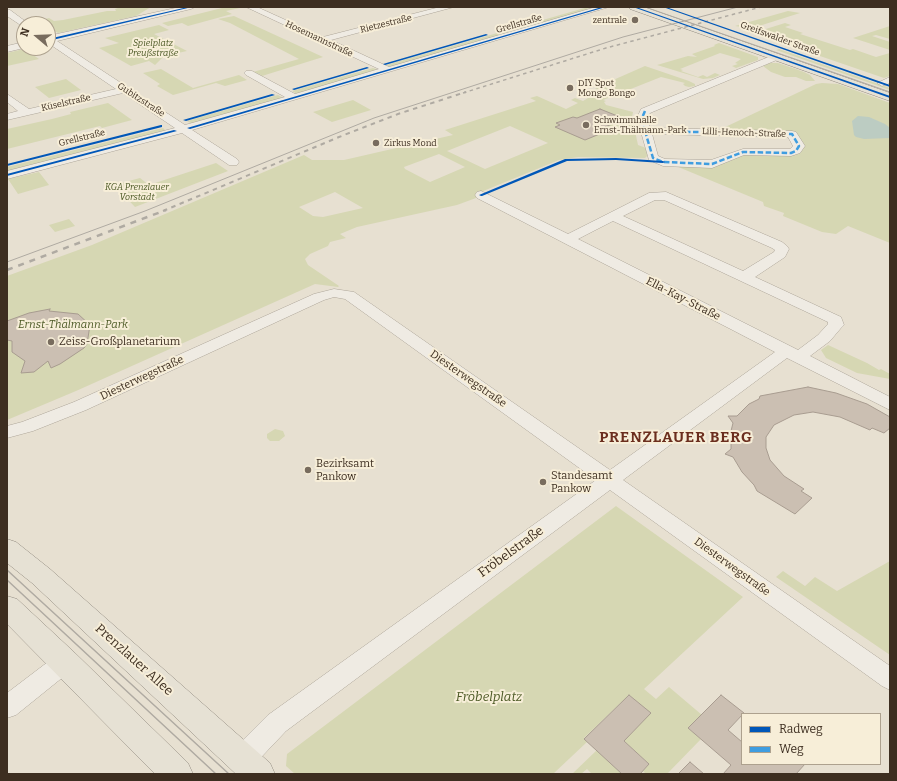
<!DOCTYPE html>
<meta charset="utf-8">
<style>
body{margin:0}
#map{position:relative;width:897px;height:781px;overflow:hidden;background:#e7e0d1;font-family:Bitter,serif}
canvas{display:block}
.frame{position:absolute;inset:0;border:8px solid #3d2e20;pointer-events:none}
.legend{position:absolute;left:741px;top:713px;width:140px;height:52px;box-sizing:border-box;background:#f7eed8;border:1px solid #ada18e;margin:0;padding:5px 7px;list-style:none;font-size:12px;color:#3d2e20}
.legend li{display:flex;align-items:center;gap:8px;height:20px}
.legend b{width:20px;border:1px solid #ada18e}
.north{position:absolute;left:16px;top:16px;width:40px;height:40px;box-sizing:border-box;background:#f7eed8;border:1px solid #ada18e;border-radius:50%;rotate:289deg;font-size:11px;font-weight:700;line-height:16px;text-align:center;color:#3d2e20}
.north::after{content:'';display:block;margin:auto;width:14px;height:18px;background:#786c5e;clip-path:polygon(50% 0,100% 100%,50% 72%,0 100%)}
</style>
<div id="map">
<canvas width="897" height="781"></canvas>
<div class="frame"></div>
<ul class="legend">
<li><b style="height:5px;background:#0057b8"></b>Radweg</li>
<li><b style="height:5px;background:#3f9de0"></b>Weg</li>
</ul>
<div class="north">N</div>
</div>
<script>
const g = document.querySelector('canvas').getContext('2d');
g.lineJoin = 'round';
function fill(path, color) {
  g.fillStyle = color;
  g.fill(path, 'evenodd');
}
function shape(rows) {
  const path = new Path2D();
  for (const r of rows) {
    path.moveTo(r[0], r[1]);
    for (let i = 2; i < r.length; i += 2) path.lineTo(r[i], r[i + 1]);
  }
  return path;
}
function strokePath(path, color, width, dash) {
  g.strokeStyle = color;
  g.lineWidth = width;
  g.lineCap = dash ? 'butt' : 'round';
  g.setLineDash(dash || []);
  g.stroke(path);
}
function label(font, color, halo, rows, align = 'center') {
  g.font = font + ' Bitter,serif';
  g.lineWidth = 4;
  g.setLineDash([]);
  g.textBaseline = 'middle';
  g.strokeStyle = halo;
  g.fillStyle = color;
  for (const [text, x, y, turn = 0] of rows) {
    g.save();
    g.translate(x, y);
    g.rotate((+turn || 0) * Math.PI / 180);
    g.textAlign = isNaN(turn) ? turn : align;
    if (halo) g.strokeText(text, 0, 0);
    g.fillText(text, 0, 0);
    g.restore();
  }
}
fill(shape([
 [121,7,151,7,136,16,58,33,48,27,48,24,43,24,37,21,49,18,54,21,63,20,107,11,116,11,115,9],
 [226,7,240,8,226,11,232,14,188,26,182,23,168,26,162,23],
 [588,7,591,7,587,9,597,7,391,67,386,65],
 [788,11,800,13,759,26,748,28,735,26],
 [234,16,323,57,262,76,253,72,299,59,230,23,218,19],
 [785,23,791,25,785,27,803,33,800,34,850,50,853,49,876,57,890,53,890,76,884,78,753,33],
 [159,25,169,30,154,34,187,51,164,56,155,65,149,61,131,66,99,48,119,43,105,38],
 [890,26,890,39,876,35,872,36,890,42,890,50,853,38],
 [719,43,758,57,758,60,736,68,732,66,738,64,735,63,741,59,720,53,680,69,683,70,681,71,698,77,703,75,707,77,715,73,720,75,713,78,703,79,657,65,688,56,697,57,692,54,715,46,714,45],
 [28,48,45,48,29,52,39,59,7,66,7,53],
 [779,49,890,88,890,90,776,50],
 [770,63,778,63,804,72,810,75,815,81,806,81,796,77,785,77,771,72,763,66],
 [645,66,689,81,695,84,695,86,689,87,685,86,683,84,685,83,661,77,603,100,606,101,604,102,606,105,633,112,632,117,638,145,646,148,648,155,645,158,578,157,559,160,476,194,476,198,457,205,357,227,340,234,346,238,330,242,328,246,310,254,305,259,308,265,339,286,338,287,315,284,76,391,7,420,7,276,92,245,304,155,312,160,344,160,453,135,445,130,536,101,530,98,537,96,566,109,578,103,571,100,575,98,583,101,600,91,595,88],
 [510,126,548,143,485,169,447,151],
 [439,154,465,167,430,182,405,169,404,167],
 [335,192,363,208,323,217,313,216,299,207],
 [373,68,379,70,297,94,292,91],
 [161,69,193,88,239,75,247,80,225,86,216,83,173,95,157,86,160,84,143,73],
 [66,79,81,90,49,98,35,87],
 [822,83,838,84,890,103,890,243,848,226,836,234,822,232,783,216,784,213,764,206,763,202,671,164,714,165,740,155,794,155,803,149,794,134,719,130,816,84],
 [278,95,283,98,192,124,187,121],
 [353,100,371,110,332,122,313,112],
 [108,103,132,120,102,128,100,126,92,128,7,149,7,129,52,119,71,114,70,112],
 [163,128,166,131,7,172,7,167],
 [216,163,228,171,135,207,114,185,140,178,149,185],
 [39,172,49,185,18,194,8,179],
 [69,219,75,226,55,232,49,225],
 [828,345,867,363,879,370,881,369,890,374,890,379,857,373,826,358,821,350],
 [275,429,283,431,285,436,279,441,270,441,267,438,267,434],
 [616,506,743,597,644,689,656,699,669,687,702,715,688,728,701,739,667,774,646,774,643,771,649,764,624,741,650,713,629,695,584,738,587,742,553,774,295,774,286,766,287,754],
 [890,561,890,655,776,577,783,571,805,586,815,577,837,591],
 [597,750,622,774,592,774,587,769,581,774,572,774]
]), '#d6d7b3');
fill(shape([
 [858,116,869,117,885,124,890,128,890,138,864,139,856,137,854,135,852,121]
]), '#bcccc2');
const building = shape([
 [600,109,625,119,602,128,607,131,585,140,555,127,560,125,556,123,573,117,577,118,600,109],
 [50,309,49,311,78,314,90,325,87,344,84,348,60,364,51,368,48,361,34,372,21,373,25,361,12,352,12,341,7,340,7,321,29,313,50,309],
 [808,387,836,393,867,404,890,417,890,428,884,433,872,428,870,430,840,417,813,412,794,415,774,425,766,437,766,448,770,460,784,476,804,489,801,491,812,498,795,514,757,491,754,485,742,472,733,457,725,454,731,449,731,431,733,423,728,416,737,416,749,404,759,399,760,396,808,387],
 [629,695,651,713,624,741,649,764,640,774,622,774,584,739,629,695],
 [721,695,744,713,728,730,742,742,742,764,805,764,796,774,723,774,731,765,688,728,721,695],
 [690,762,704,774,678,774,690,762]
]);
fill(building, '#cbbfb2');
strokePath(building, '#a89c90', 1);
const minor = shape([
 [180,7,195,7,191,9,57,41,185,125,285,97,246,75,244,73,246,71,252,71,295,94,379,69,246,7,257,7,323,37,440,7,454,7,331,40,389,67,596,7,609,7,192,130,237,159,239,162,237,165,229,165,182,133,7,179,7,171,175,128,123,93,7,120,7,114,18,111,7,102,7,94,29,109,116,89,48,43,48,36,180,7],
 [7,9,10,10,29,24,22,26,7,16,7,9],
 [24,42,24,48,7,52,7,46,24,42],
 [776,54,781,57,779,59,650,113,647,118,650,128,792,131,796,132,805,146,800,153,791,156,744,155,712,168,663,166,649,160,637,118,641,109,776,54],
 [652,134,788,137,793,146,790,149,743,149,711,160,665,159,658,156,652,134],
 [890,77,890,83,882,86,877,83,890,77],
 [481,191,568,234,649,193,666,192,782,242,787,246,789,249,785,257,755,277,841,317,844,325,841,328,830,341,810,356,890,397,890,410,787,358,623,480,890,666,890,690,882,686,610,490,286,731,251,768,242,771,233,768,229,759,233,750,268,715,596,480,345,299,334,297,324,300,86,410,33,431,7,438,7,426,22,422,74,402,314,294,334,289,354,292,610,470,775,352,477,198,475,195,477,192,481,191],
 [655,200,664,200,772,248,775,250,774,252,743,271,623,216,655,200],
 [613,221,828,322,828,324,818,335,798,350,578,239,613,221],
 [65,652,73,655,77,662,73,669,16,715,7,718,7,693,57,655,65,652]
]);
const major = shape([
 [629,7,644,7,890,93,890,101,630,9,629,7],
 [7,539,16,542,50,569,270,763,275,774,236,774,32,583,7,563,7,539],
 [7,596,17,599,75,653,188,763,193,774,155,774,7,624,7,596]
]);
strokePath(minor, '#ada599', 1);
strokePath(major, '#928b80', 1);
fill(minor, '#efebe3');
fill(major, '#e6e1d4');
strokePath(shape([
 [645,7,890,92],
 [7,262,145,211,374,118,623,37,738,7]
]), '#afaaa2', 1);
strokePath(shape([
 [7,570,229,774],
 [7,580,216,774]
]), '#afaaa2', 1.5);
strokePath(shape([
 [463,93,606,48,761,7]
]), '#afaaa2', 1.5, [3.5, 3.5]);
strokePath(shape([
 [163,211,339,137,398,114,466,92]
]), '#afaaa2', 2, [4.5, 4.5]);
strokePath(shape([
 [7,270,166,210]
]), '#afaaa2', 2.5, [6, 6]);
strokePath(shape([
 [645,111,642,118,645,131],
 [645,131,792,134,799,146,796,151,791,153,743,152,712,164,663,162,653,158,645,131]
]), '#3f9de0', 2.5, [5.5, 2.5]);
fill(shape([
 [188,7,192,7,48,41,48,39,188,7],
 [602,7,606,7,190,129,187,128,602,7],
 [633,7,636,7,890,96,890,98,633,7],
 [663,7,666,7,890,85,890,87,663,7],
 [486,34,488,35,385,65,383,64,486,34],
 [367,67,369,68,294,90,292,89,367,67],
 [272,94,275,95,186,121,183,120,272,94],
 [161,125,162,125,162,127,7,166,7,164,161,125],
 [174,130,177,131,7,176,7,174,174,130],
 [616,158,663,161,665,162,663,163,616,160,567,161,482,196,481,196,479,195,565,159,616,158]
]), '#0057b8');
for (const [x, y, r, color] of [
 [635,20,4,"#786c5e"],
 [570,88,4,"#786c5e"],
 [586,125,4,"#786c5e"],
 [376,143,4,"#786c5e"],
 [51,342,4,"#786c5e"],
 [308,470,4,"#786c5e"],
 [543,482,4,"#786c5e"]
]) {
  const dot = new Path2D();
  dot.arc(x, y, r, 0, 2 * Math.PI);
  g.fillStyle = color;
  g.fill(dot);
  strokePath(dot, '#f7eed8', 1.5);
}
label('9px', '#3d2e20', '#f7eed8', [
 ["zentrale",627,20,"right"],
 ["DIY Spot",578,83],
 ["Mongo Bongo",578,93],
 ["Schwimmhalle",594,120],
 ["Ernst-Thälmann-Park",594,130],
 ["Zirkus Mond",384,143]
], 'left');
label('9px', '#3d2e20', '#f7eed8', [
 ["Rietzestraße",386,24,-14],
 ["Grellstraße",519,24,-16],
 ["Hosemannstraße",319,39,25],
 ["Greifswalder Straße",780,39,20],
 ["Gubitzstraße",141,100,33],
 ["Küselstraße",66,103,-13],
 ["Lilli-Henoch-Straße",744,133,2],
 ["Grellstraße",82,138,-14]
]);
label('italic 9px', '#4d5a26', '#f7eed8', [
 ["Spielplatz",153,43],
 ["Preußstraße",153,53],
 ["KGA Prenzlauer",137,187],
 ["Vorstadt",137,197]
]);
label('11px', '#3d2e20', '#f7eed8', [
 ["Ella-Kay-Straße",683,299,27],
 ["Diesterwegstraße",142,378,-25],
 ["Diesterwegstraße",468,379,35],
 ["Diesterwegstraße",732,567,36]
]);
label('italic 11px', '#4d5a26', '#f7eed8', [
 ["Ernst-Thälmann-Park",73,325]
]);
label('11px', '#3d2e20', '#f7eed8', [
 ["Zeiss-Großplanetarium",59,342],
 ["Bezirksamt",316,464],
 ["Pankow",316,477],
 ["Standesamt",551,476],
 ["Pankow",551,489]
], 'left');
label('13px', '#3d2e20', '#f7eed8', [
 ["Fröbelstraße",511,552,-36],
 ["Prenzlauer Allee",134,660,42]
]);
label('italic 13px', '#4d5a26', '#f7eed8', [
 ["Fröbelplatz",489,697]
]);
g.letterSpacing = '1px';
label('bold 15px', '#6b2e1e', '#f7eed8', [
 ["PRENZLAUER BERG",676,438]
]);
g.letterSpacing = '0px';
</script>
